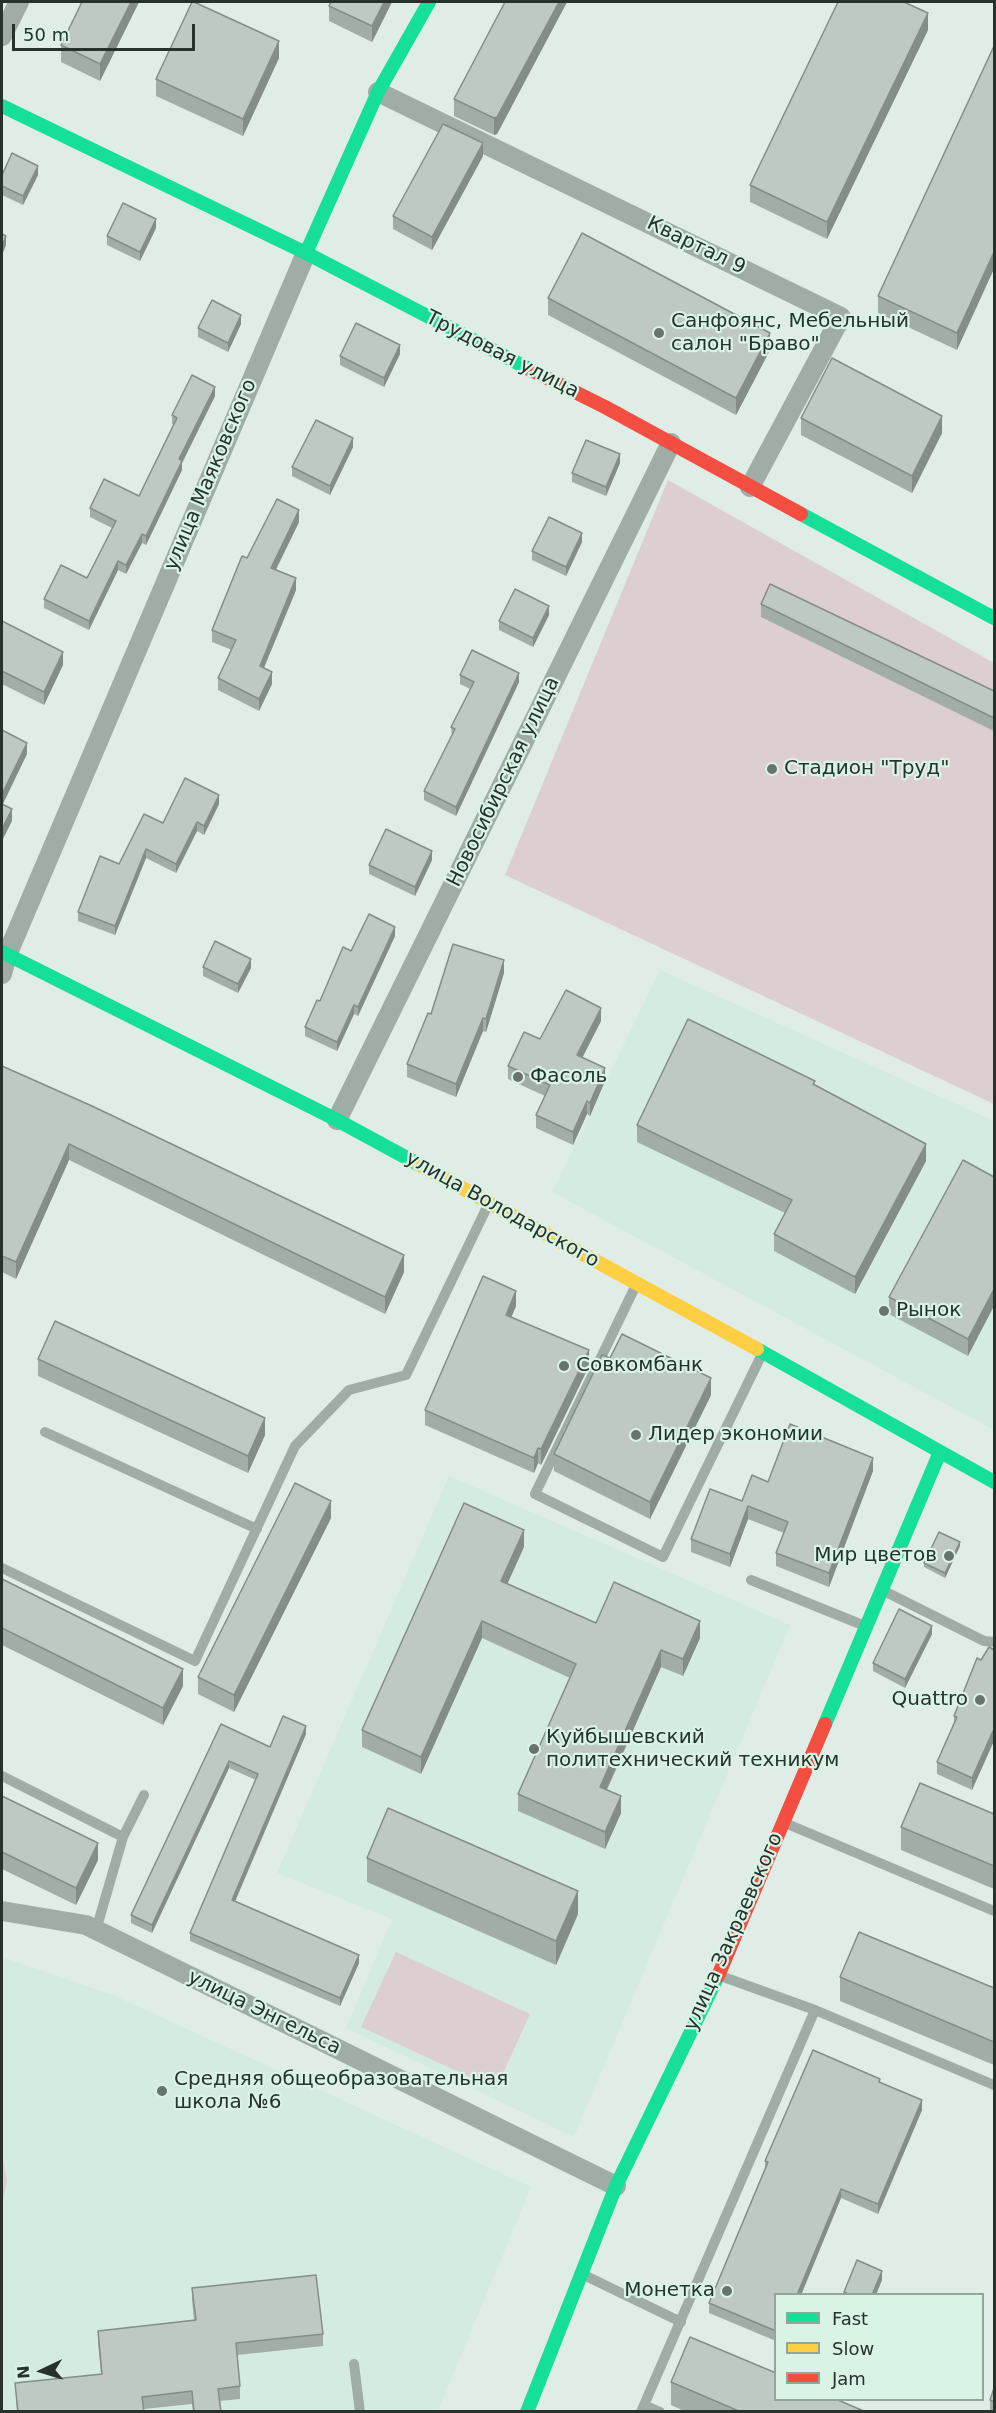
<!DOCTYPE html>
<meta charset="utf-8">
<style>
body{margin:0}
#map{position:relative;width:996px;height:2413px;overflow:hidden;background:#dfede6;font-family:"DejaVu Sans",sans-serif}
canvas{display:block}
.frame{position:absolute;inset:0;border:3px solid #28322d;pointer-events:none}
.legend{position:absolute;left:774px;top:2293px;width:210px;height:108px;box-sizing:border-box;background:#d9f3e5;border:2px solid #92a69b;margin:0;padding:8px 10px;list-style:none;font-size:18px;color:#28322d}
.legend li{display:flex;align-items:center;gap:12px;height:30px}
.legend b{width:30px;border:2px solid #92a69b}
.north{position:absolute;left:12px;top:2341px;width:60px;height:60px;-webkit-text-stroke:4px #d9f3e5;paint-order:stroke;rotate:266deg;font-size:16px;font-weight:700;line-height:24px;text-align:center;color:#28322d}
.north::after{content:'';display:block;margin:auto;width:21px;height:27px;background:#28322d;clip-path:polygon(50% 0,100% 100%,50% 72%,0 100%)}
.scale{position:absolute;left:12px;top:24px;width:183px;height:27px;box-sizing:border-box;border:3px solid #28322d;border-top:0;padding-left:8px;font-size:18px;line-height:21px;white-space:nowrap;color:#28322d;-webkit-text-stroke:4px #d9f3e5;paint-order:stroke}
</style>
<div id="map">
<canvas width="996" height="2413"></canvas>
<div class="frame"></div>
<ul class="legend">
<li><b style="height:8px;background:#16e098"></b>Fast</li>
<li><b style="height:8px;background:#ffcf43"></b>Slow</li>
<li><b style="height:8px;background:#f24e42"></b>Jam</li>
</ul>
<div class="north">N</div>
<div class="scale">50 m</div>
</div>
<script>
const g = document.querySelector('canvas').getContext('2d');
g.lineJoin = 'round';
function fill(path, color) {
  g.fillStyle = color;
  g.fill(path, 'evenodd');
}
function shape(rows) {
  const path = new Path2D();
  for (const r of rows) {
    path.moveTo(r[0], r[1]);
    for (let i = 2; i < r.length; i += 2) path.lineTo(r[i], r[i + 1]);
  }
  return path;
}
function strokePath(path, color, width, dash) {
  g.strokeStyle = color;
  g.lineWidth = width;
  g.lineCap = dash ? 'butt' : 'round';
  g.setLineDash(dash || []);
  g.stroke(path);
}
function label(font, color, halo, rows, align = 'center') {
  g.font = font + ' "DejaVu Sans",sans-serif';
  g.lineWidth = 4.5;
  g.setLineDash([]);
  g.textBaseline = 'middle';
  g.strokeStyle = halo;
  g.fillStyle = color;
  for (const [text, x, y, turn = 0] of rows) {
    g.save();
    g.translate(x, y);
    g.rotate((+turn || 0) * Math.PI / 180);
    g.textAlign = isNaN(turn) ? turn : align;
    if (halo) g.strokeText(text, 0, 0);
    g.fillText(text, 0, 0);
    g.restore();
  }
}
fill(shape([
 [660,970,994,1121,994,1430,552,1192],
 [449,1476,790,1625,574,2137,346,2028,392,1919,277,1873],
 [2,1957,113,1995,531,2187,438,2411,2,2412]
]), '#d3ecdf');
fill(shape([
 [668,480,994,663,994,1104,505,875],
 [396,1952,530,2014,496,2089,361,2027],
 [2,2155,7,2181,2,2205]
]), '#ddced1');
strokePath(shape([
 [636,1285,535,1494,663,1557,763,1352],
 [45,1432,257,1529],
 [2,1568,195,1661,295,1446,349,1390,406,1375,488,1205],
 [751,1580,865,1626],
 [884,1591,984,1641,994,1642],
 [2,1776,123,1837,96,1930],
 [785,1823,994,1911],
 [123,1837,144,1795],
 [815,2010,994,2085],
 [584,2275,681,2322],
 [354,2364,360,2412],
 [644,2405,660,2412],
 [641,2412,815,2010,718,1975]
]), '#9fada6', 10);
strokePath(shape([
 [2,36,19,2],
 [378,92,841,317,750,487],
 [2,974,7,955,306,253],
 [337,1120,671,443],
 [2,1911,86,1925,616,2186]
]), '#9fada6', 20);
strokePath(shape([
 [2,106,306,253,531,370],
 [306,253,378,92,429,2],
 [801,514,994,618],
 [2,952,337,1120,418,1164],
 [757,1349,994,1482],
 [825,1724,940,1452],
 [527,2412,616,2186,718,1976]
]), '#16e098', 14);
strokePath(shape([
 [418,1164,757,1349]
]), '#ffcf43', 14);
strokePath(shape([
 [531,370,605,407,801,514],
 [718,1976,825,1724]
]), '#f24e42', 14);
fill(shape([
 [139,2,100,81,61,62,61,45],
 [392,2,372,42,329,21,329,6],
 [505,2,567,2,497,134,494,135,454,116,454,99],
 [928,30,827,239,750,202,750,185],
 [994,46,957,350,878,313,878,296],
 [279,58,243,136,156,96,156,79],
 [483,156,432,250,393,229,393,216],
 [2,175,38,175,23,205,2,195],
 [156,228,140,261,107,245,107,236],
 [548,298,770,350,736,415,548,315],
 [241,324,228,352,198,337,198,328],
 [400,354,384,387,340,365,340,356],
 [215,396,182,463,182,470,146,545,142,543,126,574,118,570,89,630,44,608,44,599,87,578,112,528,90,517,90,508,139,496,173,425,172,424,172,415],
 [801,418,942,433,912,493,801,435],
 [353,447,330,495,292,476,292,467],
 [620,463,606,496,572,482,572,473],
 [299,522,276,570,296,590,264,668,272,684,259,711,218,690,218,678,232,650,212,642,212,630,247,558],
 [582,542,566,576,532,560,532,551],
 [761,604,994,691,994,731,761,617],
 [549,615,533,647,499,630,499,621],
 [2,621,63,665,44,705,2,684],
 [460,675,519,682,456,816,424,800,424,791,452,736,451,727,470,689,460,684],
 [219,804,204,835,197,831,176,873,146,858,115,935,78,921,78,912,119,864],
 [432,860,415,896,369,874,369,865],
 [395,936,358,1016,354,1014,337,1051,305,1036,305,1027,351,951],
 [203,967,251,968,238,993,203,976],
 [504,973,486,1032,483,1031,456,1097,407,1077,407,1064,431,1014],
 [601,1021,582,1058,605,1081,590,1116,587,1114,573,1145,536,1128,536,1115,545,1096,508,1079,508,1066,540,1039],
 [2,1066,404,1272,385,1314,69,1160,16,1279,2,1272],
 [815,1085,926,1161,855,1294,774,1251,774,1234,785,1213,637,1142,637,1125],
 [994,1177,968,1356,889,1314,889,1297],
 [516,1306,511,1317,589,1366,541,1465,538,1463,534,1473,425,1425,425,1410],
 [38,1359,265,1435,248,1473,38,1376],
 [711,1395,650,1519,554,1471,554,1454],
 [873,1471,829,1587,776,1566,776,1553,784,1533,748,1519,730,1567,691,1552,691,1539,768,1482],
 [331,1518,234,1712,198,1694,198,1677],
 [960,1546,945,1578,924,1567,924,1563],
 [524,1547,507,1583,596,1623,700,1638,683,1676,661,1667,607,1790,621,1813,605,1849,518,1811,518,1794,570,1678,482,1638,421,1774,362,1747,362,1730],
 [2,1579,183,1686,163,1725,2,1645],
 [932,1634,905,1688,873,1671,873,1663],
 [994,1650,994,1744,993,1743,972,1790,937,1774,937,1762,954,1722,954,1716,981,1660],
 [221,1724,270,1747,306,1734,235,1902,359,1963,340,2006,190,1941,190,1933,256,1780,229,1768,152,1933,131,1923,131,1915],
 [2,1796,98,1860,76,1905,2,1869],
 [994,1814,994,1889,901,1850,901,1827],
 [367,1858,578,1914,556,1965,367,1882],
 [840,1977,994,1988,994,2065,840,2001],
 [880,2083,922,2110,878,2214,841,2198,801,2295,776,2295,776,2341,709,2313,709,2303,765,2168,765,2161],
 [192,2288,323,2334,323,2346,237,2355,240,2386,240,2399,220,2401,221,2412,193,2412,192,2404,144,2409,144,2412,17,2412,15,2383,101,2374,98,2343,98,2331,194,2320,192,2300],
 [671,2382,866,2412,686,2412,671,2405],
 [994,2388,994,2412,990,2412,990,2400]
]), '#a3ada8');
fill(shape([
 [131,2,139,2,100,81,100,64],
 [384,2,392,2,372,42,372,26],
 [559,2,567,2,497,134,494,135,494,118],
 [928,13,928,30,827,239,827,222],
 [279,41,279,58,243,136,243,119],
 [483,143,483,156,432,250,432,237],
 [38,166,38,175,23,205,23,196],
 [156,219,156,228,140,261,140,252],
 [6,236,6,245,2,255,2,246],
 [994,252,994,269,957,350,957,333],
 [241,315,241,324,228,352,228,343],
 [770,333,770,350,736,415,736,398],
 [400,345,400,354,384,387,384,378],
 [215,387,215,396,182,463,182,470,146,545,146,536,179,459],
 [942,416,942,433,912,493,912,476],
 [353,438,353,447,330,495,330,486],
 [620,454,620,463,606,496,606,487],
 [299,510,299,522,271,579,271,568],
 [582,533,582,542,566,576,566,567],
 [142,534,142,543,126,574,126,565],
 [118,561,118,570,89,630,89,621],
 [296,578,296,590,260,677,260,666],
 [549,606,549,615,533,647,533,638],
 [63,652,63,665,44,705,44,692],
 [272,672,272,684,259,711,259,699],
 [519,673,519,682,456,816,456,807],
 [27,743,27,754,2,806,2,794],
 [219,795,219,804,204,835,204,826],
 [12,809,12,821,2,841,2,829],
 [197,822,197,831,176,873,176,864],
 [146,849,146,858,115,935,115,926],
 [432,851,432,860,415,896,415,887],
 [395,927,395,936,358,1016,358,1007],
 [251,959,251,968,238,993,238,984],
 [504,960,504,973,486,1032,486,1019],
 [354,1005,354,1014,337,1051,337,1042],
 [601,1008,601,1021,577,1068,577,1055],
 [483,1018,483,1031,456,1097,456,1084],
 [605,1068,605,1081,590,1116,590,1103],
 [587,1101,587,1114,573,1145,573,1132],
 [69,1144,69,1160,16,1279,16,1262],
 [926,1144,926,1161,855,1294,855,1277],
 [404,1255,404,1272,385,1314,385,1297],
 [994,1289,994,1306,968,1356,968,1339],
 [516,1291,516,1306,506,1330,506,1315],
 [589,1350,589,1366,541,1465,541,1449],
 [711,1378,711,1395,650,1519,650,1502],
 [265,1418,265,1435,248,1473,248,1456],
 [538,1448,538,1463,534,1473,534,1458],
 [873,1458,873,1471,829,1587,829,1573],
 [331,1501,331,1518,234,1712,234,1695],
 [748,1506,748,1519,730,1567,730,1554],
 [524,1530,524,1547,501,1598,501,1581],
 [960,1542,960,1546,945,1578,945,1573],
 [482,1621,482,1638,421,1774,421,1757],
 [700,1621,700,1638,683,1676,683,1659],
 [932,1626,932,1634,905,1688,905,1679],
 [661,1650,661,1667,600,1804,600,1787],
 [183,1669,183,1686,163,1725,163,1708],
 [306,1726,306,1734,232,1908,232,1900],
 [993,1731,993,1743,972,1790,972,1778],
 [229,1761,229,1768,152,1933,152,1925],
 [621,1796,621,1813,605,1849,605,1832],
 [98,1843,98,1860,76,1905,76,1888],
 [578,1891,578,1914,556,1965,556,1941],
 [359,1955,359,1963,340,2006,340,1998],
 [922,2100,922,2110,878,2214,878,2204],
 [841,2189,841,2198,801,2295,797,2295],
 [882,2271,882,2280,876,2295,872,2295]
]), '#858d88');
const building = shape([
 [82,2,131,2,100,64,61,45,82,2],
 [192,2,194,2,279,41,243,119,156,79,192,2],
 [331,2,384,2,372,26,329,6,331,2],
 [505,2,559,2,497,117,494,118,454,99,505,2],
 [838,2,904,2,928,13,827,222,750,185,838,2],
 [994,46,994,252,957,333,878,296,994,46],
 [443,124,483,143,432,237,393,216,443,124],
 [12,153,38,166,23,196,2,186,2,175,12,153],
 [123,203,156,219,140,252,107,236,123,203],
 [582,233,770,333,736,398,548,298,582,233],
 [2,234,6,236,2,246,2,234],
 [212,300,241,315,228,343,198,328,212,300],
 [356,323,400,345,384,378,340,356,356,323],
 [832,358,942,416,912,476,801,418,832,358],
 [192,375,215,387,179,459,182,461,146,536,142,534,126,565,118,561,89,621,44,599,61,565,87,578,116,521,90,508,104,479,139,496,177,418,172,415,192,375],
 [316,420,353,438,330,486,292,467,316,420],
 [586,440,620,454,606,487,572,473,586,440],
 [277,499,299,510,271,568,296,578,260,666,272,672,259,699,218,678,236,640,212,630,242,556,247,558,277,499],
 [549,517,582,533,566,567,532,551,549,517],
 [770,584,994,691,994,718,761,604,770,584],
 [515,589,549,606,533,638,499,621,515,589],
 [2,621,63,652,44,692,2,671,2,621],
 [472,650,519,673,456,807,424,791,455,729,451,727,474,682,460,675,472,650],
 [2,730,27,743,2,794,2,730],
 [185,778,219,795,204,826,197,822,176,864,146,849,115,926,78,912,100,856,119,864,144,814,163,823,185,778],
 [2,804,12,809,2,829,2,804],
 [386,829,432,851,415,887,369,865,386,829],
 [369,914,395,927,358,1007,354,1005,337,1042,305,1027,317,1000,320,1001,343,947,351,951,369,914],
 [215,941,251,959,238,984,203,967,215,941],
 [453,944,504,960,486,1019,483,1018,456,1084,407,1064,428,1013,431,1014,453,944],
 [566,990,601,1008,577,1055,605,1068,590,1103,587,1101,573,1132,536,1115,550,1085,508,1066,524,1032,540,1039,566,990],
 [688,1019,815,1081,813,1084,926,1144,855,1277,774,1234,792,1200,637,1125,688,1019],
 [2,1066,92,1106,404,1255,385,1297,69,1144,16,1262,2,1256,2,1066],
 [963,1160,994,1177,994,1289,968,1339,889,1297,963,1160],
 [483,1276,516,1291,506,1315,589,1350,541,1449,538,1448,534,1458,425,1410,483,1276],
 [55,1321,265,1418,248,1456,38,1359,55,1321],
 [622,1334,711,1378,650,1502,554,1454,602,1355,610,1358,622,1334],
 [790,1424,873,1458,829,1573,776,1553,788,1522,748,1506,730,1554,691,1539,710,1489,742,1501,752,1475,768,1482,790,1424],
 [295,1483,331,1501,234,1695,198,1677,295,1483],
 [464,1503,524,1530,501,1581,596,1623,614,1582,700,1621,683,1659,661,1650,600,1787,621,1796,605,1832,518,1794,576,1664,482,1621,421,1757,362,1730,464,1503],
 [939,1532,960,1542,945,1573,924,1563,939,1532],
 [2,1579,183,1669,163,1708,2,1628,2,1579],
 [899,1609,932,1626,905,1679,873,1663,899,1609],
 [989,1647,994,1650,994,1732,993,1731,972,1778,937,1762,957,1717,954,1716,977,1658,981,1660,989,1647],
 [283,1716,306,1726,232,1900,359,1955,340,1998,190,1933,258,1774,229,1761,152,1925,131,1915,221,1724,270,1747,283,1716],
 [920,1783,994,1814,994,1866,901,1827,920,1783],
 [2,1796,98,1843,76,1888,2,1852,2,1796],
 [388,1808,578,1891,556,1941,367,1858,388,1808],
 [859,1932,994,1988,994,2042,840,1977,859,1932],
 [813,2050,880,2079,879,2082,922,2100,878,2204,841,2189,797,2295,776,2295,776,2331,709,2303,768,2162,765,2161,813,2050],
 [857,2260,882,2271,872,2295,851,2295,844,2292,857,2260],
 [316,2275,323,2334,236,2343,240,2386,218,2389,221,2412,194,2412,192,2391,142,2397,144,2412,18,2412,15,2383,102,2374,98,2331,196,2320,192,2288,316,2275],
 [690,2337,776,2373,776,2400,838,2400,866,2412,741,2412,671,2382,690,2337],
 [994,2388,994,2402,990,2400,994,2388]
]);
fill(building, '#bec9c3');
strokePath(building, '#858d88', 1.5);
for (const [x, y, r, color] of [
 [659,333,6,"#68736e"],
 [772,769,6,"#68736e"],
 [518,1077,6,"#68736e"],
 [884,1311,6,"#68736e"],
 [564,1366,6,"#68736e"],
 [636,1435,6,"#68736e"],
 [949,1556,6,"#68736e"],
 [980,1700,6,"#68736e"],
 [534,1749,6,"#68736e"],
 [162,2091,6,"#68736e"],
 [727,2291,6,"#68736e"]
]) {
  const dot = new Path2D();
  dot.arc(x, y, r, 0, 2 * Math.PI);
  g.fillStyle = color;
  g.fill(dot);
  strokePath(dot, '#d9f3e5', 2);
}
label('20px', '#28322d', '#d9f3e5', [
 ["Квартал 9",696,246,26],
 ["Трудовая улица",502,355,27],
 ["улица Маяковского",211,475,-67],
 ["Новосибирская улица",504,782,-64],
 ["улица Володарского",502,1210,29],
 ["улица Закраевского",734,1932,-66],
 ["улица Энгельса",264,2013,26]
]);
label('20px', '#28322d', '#d9f3e5', [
 ["Санфоянс, Мебельный",671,322],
 ["салон \"Браво\"",671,345],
 ["Стадион \"Труд\"",784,769],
 ["Фасоль",530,1077],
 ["Рынок",896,1311],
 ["Совкомбанк",576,1366],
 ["Лидер экономии",648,1435],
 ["Мир цветов",937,1556,"right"],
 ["Quattro",968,1700,"right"],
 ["Куйбышевский",546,1738],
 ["политехнический техникум",546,1761],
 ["Средняя общеобразовательная",174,2080],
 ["школа №6",174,2103],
 ["Монетка",715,2291,"right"]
], 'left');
</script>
